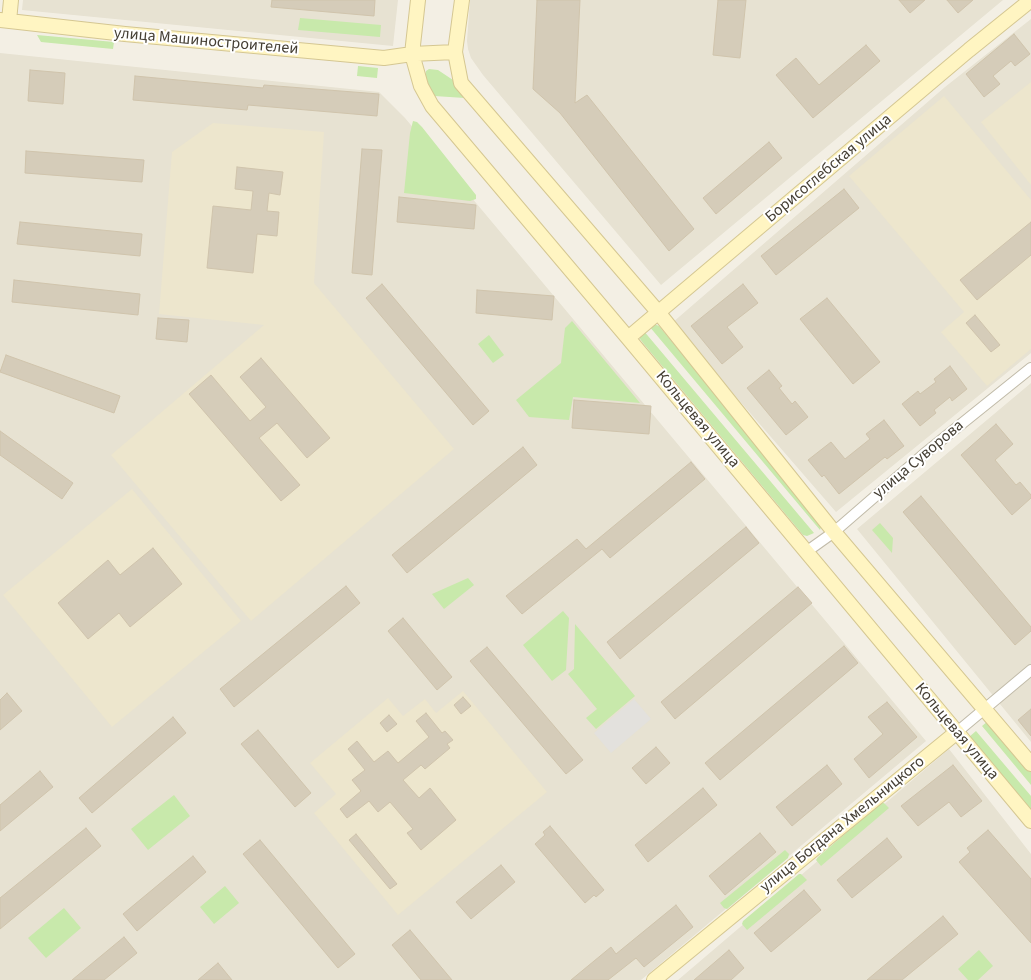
<!DOCTYPE html>
<meta charset="utf-8">
<style>
body{margin:0}
canvas{display:block;background:#f3efe4}
</style>
<canvas width="1031" height="980"></canvas>
<script>
const g = document.querySelector('canvas').getContext('2d');
g.lineJoin = 'round';
function fill(path, color) {
  g.fillStyle = color;
  g.fill(path, 'evenodd');
}
function shape(rows) {
  const path = new Path2D();
  for (const r of rows) {
    path.moveTo(r[0], r[1]);
    for (let i = 2; i < r.length; i += 2) path.lineTo(r[i], r[i + 1]);
  }
  return path;
}
function strokePath(path, color, width, dash) {
  g.strokeStyle = color;
  g.lineWidth = width;
  g.lineCap = dash ? 'butt' : 'round';
  g.setLineDash(dash || []);
  g.stroke(path);
}
function label(font, color, halo, rows, align = 'center') {
  g.font = font + ' "Source Sans 3",sans-serif';
  g.lineWidth = 4;
  g.setLineDash([]);
  g.textBaseline = 'middle';
  g.strokeStyle = halo;
  g.fillStyle = color;
  for (const [text, x, y, turn = 0] of rows) {
    g.save();
    g.translate(x, y);
    g.rotate((+turn || 0) * Math.PI / 180);
    g.textAlign = isNaN(turn) ? turn : align;
    if (halo) g.strokeText(text, 0, 0);
    g.fillText(text, 0, 0);
    g.restore();
  }
}
fill(shape([
 [23,0,398,0,393,46,22,10],
 [470,0,1003,0,661,285,483,75,471,58,468,49,467,41],
 [1031,19,1031,353,836,512,672,323,945,87],
 [0,53,379,92,405,118,926,741,641,980,0,980],
 [1031,383,1031,742,857,529],
 [949,749,1031,854,1031,980,678,980]
]), '#e7e2d2');
fill(shape([
 [1031,82,1031,185,981,122],
 [944,96,1031,200,1031,349,987,386,941,332,964,312,849,176],
 [213,123,324,132,314,283,454,449,251,621,111,455,264,325,159,314,172,152],
 [132,489,241,621,112,727,3,595],
 [463,691,547,792,398,915,314,813,336,794,310,763,388,698,403,716,425,699,436,713]
]), '#ede6cd');
fill(shape([
 [300,18,381,25,380,37,298,30],
 [37,35,114,42,113,49,41,42],
 [358,66,378,68,377,78,357,76],
 [429,69,438,70,453,80,465,98,434,96,425,77,426,71],
 [413,121,417,122,422,127,476,195,476,199,470,201,404,193,410,133],
 [572,321,640,403,573,397,569,420,529,417,516,400,561,363,565,328],
 [654,324,659,326,820,520,821,527,820,530,649,326],
 [643,330,814,533,807,536,803,535,643,343,640,339,640,334],
 [489,335,504,355,493,363,478,344],
 [880,523,893,538,892,553,872,530],
 [468,578,474,585,444,609,432,594],
 [563,611,569,618,566,670,552,681,523,645],
 [575,624,635,696,596,729,586,718,597,709,568,674,574,669],
 [988,721,1031,772,1031,785,982,726],
 [976,731,1031,796,1031,811,969,737],
 [174,795,190,816,148,850,131,829],
 [881,803,884,803,889,808,821,866,816,860,818,857],
 [785,850,789,854,788,858,727,909,724,908,720,903],
 [799,874,801,874,807,880,747,930,742,924,743,921],
 [225,886,239,903,214,924,200,907],
 [64,908,81,928,46,958,28,938],
 [979,950,993,966,978,980,968,980,958,969]
]), '#c8e9ab');
fill(shape([
 [634,699,651,719,611,753,594,733]
]), '#e3e1dd');
const building = shape([
 [272,0,375,0,374,16,271,7,272,0],
 [537,0,580,0,575,103,587,95,694,229,669,251,560,113,533,89,537,0],
 [718,0,746,0,740,58,713,55,718,0],
 [899,0,925,0,910,13,899,0],
 [947,0,973,0,958,13,947,0],
 [1014,34,1030,54,1015,66,1011,61,993,76,1000,84,984,97,966,74,1014,34],
 [866,45,880,61,813,118,776,75,796,58,819,85,866,45],
 [30,70,65,73,63,104,28,101,30,70],
 [135,76,263,88,264,85,379,94,377,116,248,105,247,110,133,100,135,76],
 [769,142,782,158,716,214,703,198,769,142],
 [362,149,382,150,372,275,352,273,362,149],
 [26,151,144,160,142,182,25,173,26,151],
 [237,167,283,172,280,195,269,193,267,211,279,212,277,236,257,234,253,273,207,268,213,206,251,210,253,191,235,189,237,167],
 [844,189,859,208,776,275,761,256,844,189],
 [399,197,476,205,474,229,397,222,399,197],
 [20,222,142,234,140,256,17,244,20,222],
 [1031,222,1031,255,977,300,960,280,1031,222],
 [14,280,140,294,138,315,12,302,14,280],
 [382,284,489,411,473,425,366,298,382,284],
 [743,284,758,303,727,327,743,347,722,364,691,326,743,284],
 [477,290,554,296,552,320,476,313,477,290],
 [827,298,880,362,853,384,800,319,827,298],
 [975,315,1000,345,991,352,966,323,975,315],
 [158,318,189,320,187,342,156,339,158,318],
 [6,355,120,396,114,413,0,372,6,355],
 [261,358,330,438,307,458,277,423,259,438,300,485,281,501,189,394,211,375,250,421,266,407,240,377,261,358],
 [950,366,967,389,952,401,950,397,934,410,936,413,920,426,902,404,918,391,920,394,936,382,934,379,950,366],
 [769,370,782,386,779,388,792,404,795,401,808,417,786,435,747,388,769,370],
 [574,400,651,406,649,434,572,428,574,400],
 [884,420,904,446,887,459,885,457,839,494,824,475,822,477,808,460,831,442,845,459,870,439,866,434,884,420],
 [996,424,1013,444,995,460,1016,485,1020,482,1031,495,1031,498,1012,515,961,455,996,424],
 [0,431,73,483,62,499,0,455,0,431],
 [523,447,537,465,407,573,392,555,523,447],
 [691,462,705,479,610,558,602,549,522,614,506,596,577,539,586,549,691,462],
 [921,496,1031,627,1031,631,1015,645,903,512,921,496],
 [746,527,759,543,620,659,607,642,746,527],
 [153,548,182,584,130,627,119,613,88,639,58,603,108,560,120,575,153,548],
 [346,586,360,603,234,707,220,689,346,586],
 [798,587,812,603,675,719,661,702,798,587],
 [403,618,452,677,437,690,388,631,403,618],
 [844,646,858,663,720,780,705,763,844,646],
 [487,647,583,760,566,774,470,661,487,647],
 [7,693,22,711,0,730,0,700,7,693],
 [463,697,471,706,461,714,454,705,463,697],
 [887,702,917,737,869,778,854,759,883,734,868,717,887,702],
 [1031,709,1031,736,1018,720,1031,709],
 [426,713,442,733,445,731,453,740,447,744,450,748,425,769,421,765,403,780,419,798,430,788,456,820,421,850,407,833,413,829,390,802,378,812,369,801,347,818,340,809,361,791,352,780,365,770,348,749,357,741,374,762,388,751,398,763,429,737,416,721,426,713],
 [389,715,397,724,387,732,380,723,389,715],
 [173,717,186,733,92,813,79,798,173,717],
 [258,730,311,793,295,807,241,744,258,730],
 [656,747,670,763,646,784,632,768,656,747],
 [827,765,842,784,792,826,776,807,827,765],
 [953,765,982,801,961,817,949,802,918,826,901,806,953,765],
 [40,771,53,787,0,831,0,805,40,771],
 [703,788,717,805,648,862,635,845,703,788],
 [550,826,604,890,596,897,594,895,585,903,535,844,545,835,543,832,550,826],
 [86,828,101,846,0,929,0,898,86,828],
 [988,830,1031,879,1031,943,959,862,970,852,967,848,988,830],
 [760,833,776,852,725,895,709,876,760,833],
 [356,834,397,884,390,889,349,840,356,834],
 [887,838,902,857,852,898,837,880,887,838],
 [260,840,355,954,338,968,243,854,260,840],
 [193,856,206,872,137,931,123,914,193,856],
 [501,865,515,882,471,919,456,902,501,865],
 [804,890,821,910,771,952,754,933,804,890],
 [676,905,693,927,644,967,636,958,608,980,571,980,611,947,616,954,676,905],
 [943,916,958,934,902,980,867,980,943,916],
 [410,930,452,980,421,980,392,945,410,930],
 [124,937,137,953,104,980,72,980,124,937],
 [729,950,744,968,731,980,694,980,729,950],
 [218,963,232,980,198,980,218,963]
]);
fill(building, '#d5ccb9');
strokePath(building, '#d0c4ac', 1);
const street = shape([
 [806,552,834,532,924,454,1031,368],
 [957,732,1031,670]
]);
const secondary = shape([
 [418,0,412,54,421,86,432,106,628,338,1031,821],
 [462,0,455,52,461,83,658,312,834,532,1031,764],
 [0,20,125,34,384,58,412,54,455,52],
 [9,21,11,0],
 [628,338,969,50,1031,0],
 [654,980,957,732]
]);
strokePath(street, '#c1bba9', 12);
strokePath(secondary, '#d5c792', 16);
strokePath(street, '#fff', 10);
strokePath(secondary, '#fff5c2', 14);
label('16px', '#453f34', '#fff', [
 ["улица Машиностроителей",206,42,5],
 ["Борисоглебская улица",829,169,-40],
 ["Кольцевая улица",697,420,50],
 ["улица Суворова",919,460,-40],
 ["Кольцевая улица",956,732,50],
 ["улица Богдана Хмельницкого",843,825,-39]
]);
</script>
